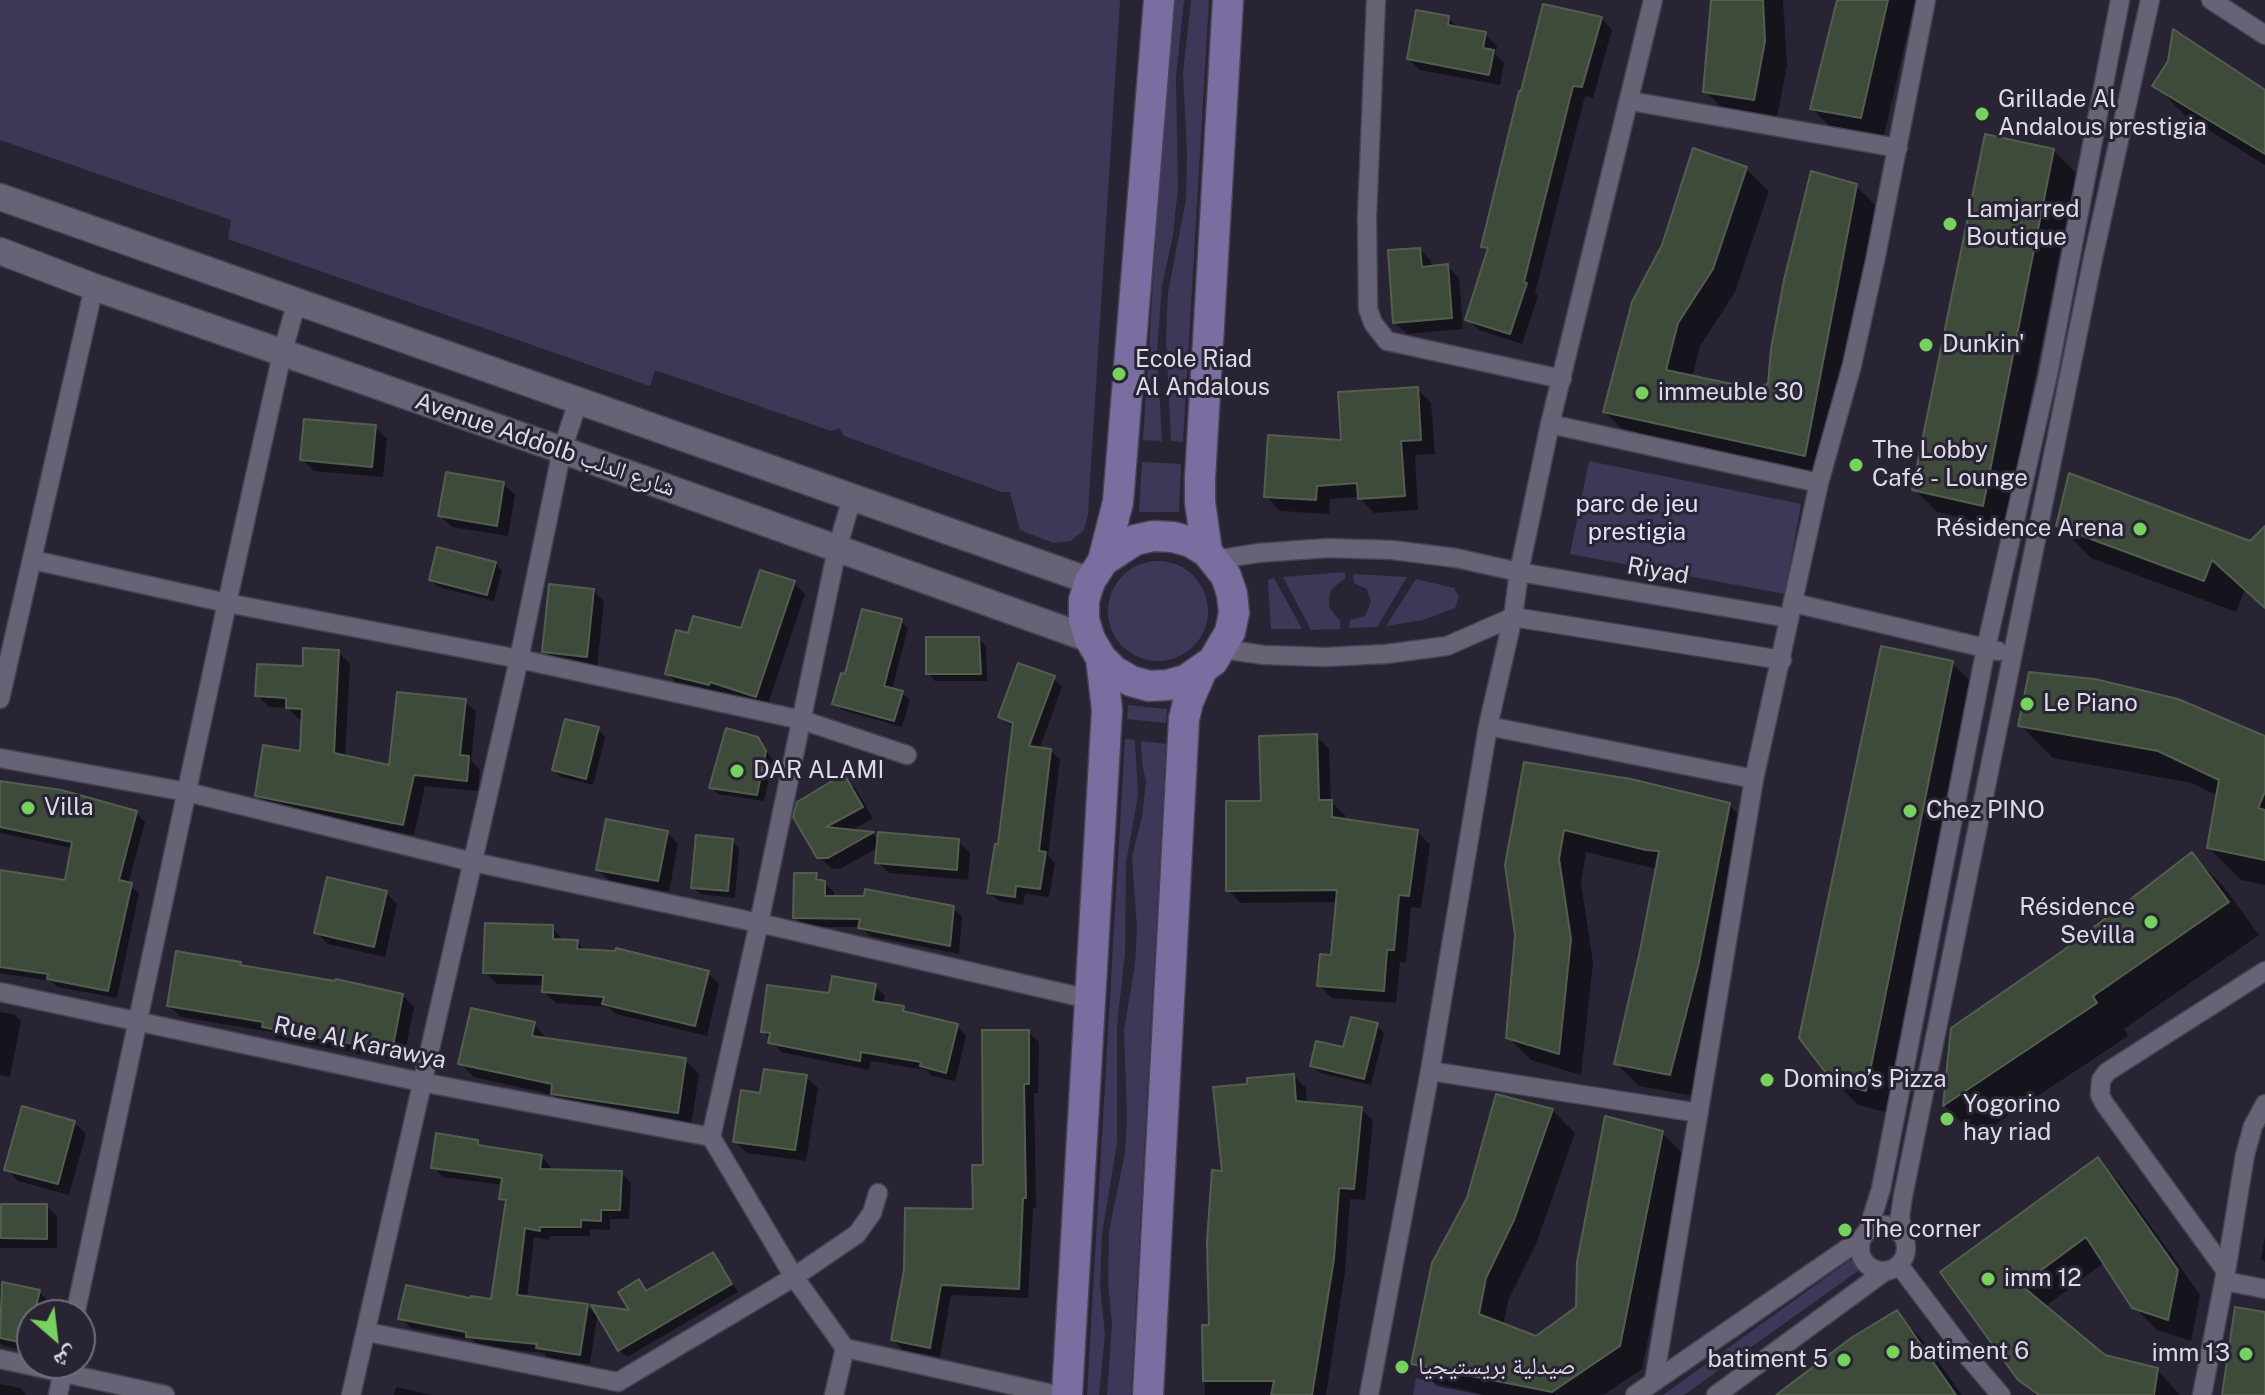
<!DOCTYPE html>
<meta charset="utf-8">
<style>
body{margin:0}
#map{position:relative;width:2265px;height:1395px;overflow:hidden;background:#282434;font-family:"Public Sans","Noto Naskh Arabic",sans-serif}
canvas{display:block}
.north{position:absolute;left:16px;top:1299px;width:80px;height:80px;box-sizing:border-box;background:#282434;border:2px solid #706d7c;border-radius:50%;rotate:152deg;font-size:22px;font-weight:700;line-height:32px;text-align:center;color:#dddbe7}
.north::after{content:'';display:block;margin:auto;width:28px;height:36px;background:#75d25b;clip-path:polygon(50% 0,100% 100%,50% 72%,0 100%)}
</style>
<div id="map">
<canvas width="2265" height="1395"></canvas>
<div class="north">ش</div>
</div>
<script>
const g = document.querySelector('canvas').getContext('2d');
g.lineJoin = 'round';
function fill(path, color) {
  g.fillStyle = color;
  g.fill(path, 'evenodd');
}
function shape(rows) {
  const path = new Path2D();
  for (const r of rows) {
    if (r.length === 3) {
      path.moveTo(r[0] + r[2], r[1]);
      path.arc(r[0], r[1], r[2], 0, 2 * Math.PI);
      continue;
    }
    path.moveTo(r[0], r[1]);
    for (let i = 2; i < r.length; i += 2) path.lineTo(r[i], r[i + 1]);
  }
  return path;
}
function strokePath(path, color, width, dash) {
  g.strokeStyle = color;
  g.lineWidth = width;
  g.lineCap = dash ? 'butt' : 'round';
  g.setLineDash(dash || []);
  g.stroke(path);
}
function label(font, color, halo, rows, align = 'center') {
  g.font = font + ' "Public Sans","Noto Naskh Arabic",sans-serif';
  g.lineWidth = 6;
  g.setLineDash([]);
  g.textBaseline = 'middle';
  g.strokeStyle = halo;
  g.fillStyle = color;
  for (const [text, x, y, turn = 0] of rows) {
    g.save();
    g.translate(x, y);
    g.rotate((+turn || 0) * Math.PI / 180);
    g.textAlign = isNaN(turn) ? turn : align;
    if (halo) g.strokeText(text, 0, 0);
    g.fillText(text, 0, 0);
    g.restore();
  }
}
fill(shape([
 [0,0,1120,0,1088,514,1084,530,1071,541,1053,543,1020,530,1010,492,1002,492,844,436,839,428,831,431,655,370,650,386,228,239,231,220,0,140],
 [1171,0,1184,0,1176,77,1178,188,1173,235,1162,286,1157,352,1162,441,1143,440],
 [1191,0,1209,0,1183,442,1171,441,1166,337,1168,292,1186,200,1187,153,1183,73],
 [1589,461,1801,504,1785,594,1570,554],
 [1142,462,1181,464,1179,512,1139,512],
 [1158,611,50],
 [1345,572,1345,578,1331,590,1329,598,1329,607,1340,621,1340,629,1311,630,1283,577],
 [1353,574,1407,577,1377,627,1349,628,1350,620,1365,616,1371,602,1367,589,1354,583],
 [1274,578,1302,629,1271,629,1268,580],
 [1416,579,1454,588,1459,597,1455,608,1423,620,1386,626],
 [1128,705,1167,709,1166,723,1127,719],
 [1125,739,1135,740,1138,795,1126,863,1125,953,1117,1026,1117,1143,1102,1234,1100,1286,1105,1335,1099,1395,1087,1395],
 [1141,741,1166,744,1131,1395,1107,1395,1112,1323,1108,1283,1109,1231,1125,1153,1127,1116,1124,1030,1135,964,1137,928,1132,857,1142,817,1146,782,1142,763],
 [1850,1260,1858,1263,1858,1271,1684,1395,1663,1395],
 [1416,1378,1487,1395,1413,1395]
]), '#3f3757');
fill(shape([
 [1713,0,1783,0,1787,65,1776,122,1728,114,1705,91],
 [1839,0,1915,0,1883,140,1835,131,1812,109],
 [1448,18,1460,29,1485,34,1497,46,1495,54,1504,63,1500,85,1420,70,1409,59],
 [1601,18,1612,30,1593,98,1585,96,1535,293,1538,296,1522,344,1479,330,1467,319,1489,252,1483,246],
 [2155,85,2265,92,2265,165,2187,117],
 [2053,150,2076,173,2005,528,1937,512,1914,489],
 [1746,169,1769,191,1735,292,1700,346,1692,378,1751,390,1770,385,1856,186,1879,209,1827,478,1628,435,1605,412],
 [1420,250,1431,261,1432,268,1447,266,1459,278,1463,329,1407,334,1395,323],
 [1417,389,1431,403,1435,454,1415,455,1418,510,1374,513,1359,497,1330,499,1329,514,1280,511,1266,496],
 [375,427,387,439,383,477,314,471,302,459],
 [503,484,515,495,508,536,452,527,440,516],
 [2058,525,2251,544,2265,529,2265,609,2245,590,2236,612,2091,558],
 [495,563,502,571,494,601,438,587,431,580],
 [794,583,805,594,767,707,721,692,720,695,678,685,667,673,690,636,742,630],
 [593,590,604,602,597,667,555,662,544,651],
 [901,621,908,628,892,690,902,693,910,700,902,727,842,710,835,703,847,677],
 [979,639,986,646,987,681,935,681,928,673],
 [338,652,350,664,345,758,391,768,465,701,476,712,471,761,480,770,478,791,425,786,414,835,268,807,257,796,302,753,304,719,299,719,288,708,269,707,257,695],
 [1952,663,1975,686,1889,1113,1858,1105,1834,1081],
 [1053,678,1062,687,1039,750,1051,751,1060,760,1048,856,1055,863,1049,897,1025,894,1023,905,999,901,989,892,1000,846,1014,728,1000,717],
 [2020,725,2265,738,2265,885,2241,880,2209,848,2218,796,2192,783,2053,758],
 [598,729,605,737,593,785,561,777,554,770],
 [1316,736,1329,749,1331,802,1345,815,1345,821,1417,831,1430,845,1421,908,1411,907,1406,963,1400,962,1396,1003,1332,998,1319,985,1333,958,1338,902,1241,903,1228,890,1263,803],
 [757,739,773,760,764,801,718,794,711,787],
 [1526,765,1729,805,1752,828,1693,1096,1639,1086,1616,1063,1657,869,1586,852,1581,883,1593,963,1581,1075,1531,1060,1508,1037],
 [844,777,855,788,873,818,850,831,873,834,879,840,958,841,970,853,968,880,889,873,878,862,879,847,840,869,831,868,819,856,796,816],
 [0,783,136,813,145,822,128,884,139,893,117,998,58,987,51,981,0,973,0,872,66,882,72,848,0,833],
 [667,833,678,844,669,892,610,881,598,870],
 [732,841,739,848,735,898,701,894,693,887],
 [2192,855,2224,887,2259,935,2124,1029,2128,1036,1976,1137,1945,1106,1953,1029,2065,952],
 [816,875,834,892,834,898,953,908,962,917,959,954,870,936,861,927,804,927,795,917],
 [386,893,397,904,385,957,328,944,316,932],
 [552,927,564,941,577,942,587,952,708,973,719,984,707,1036,616,1014,608,1007,556,1003,544,992,544,985,497,984,485,972],
 [240,964,243,968,402,995,414,1007,403,1062,276,1038,271,1032,181,1017,169,1006],
 [875,986,885,996,883,1005,903,1008,910,1015,957,1026,966,1036,955,1081,932,1076,927,1070,871,1061,869,1070,781,1052,763,1031,831,995],
 [0,1012,14,1014,21,1021,10,1077,0,1075],
 [534,1024,548,1040,685,1060,699,1074,691,1126,567,1108,554,1095,474,1077,460,1063],
 [1376,1025,1384,1033,1371,1085,1320,1073,1312,1066,1345,1050],
 [1028,1032,1039,1042,1038,1093,1034,1093,1036,1208,1033,1208,1028,1298,951,1295,940,1357,903,1350,893,1340,975,1211,985,1167],
 [1294,1076,1306,1088,1307,1104,1361,1109,1373,1121,1365,1200,1350,1199,1345,1272,1326,1395,1205,1395,1204,1327,1211,1327,1224,1173,1249,1086],
 [806,1077,818,1088,806,1161,747,1153,735,1142,761,1095],
 [1552,1110,1575,1133,1536,1244,1508,1301,1503,1326,1537,1338,1578,1308,1662,1133,1685,1156,1642,1369,1603,1395,1482,1395,1437,1386,1414,1363],
 [74,1122,86,1134,69,1195,18,1181,7,1169],
 [477,1141,484,1148,542,1157,551,1167,551,1171,621,1173,631,1183,629,1219,610,1219,610,1230,590,1229,590,1236,550,1236,549,1240,534,1237,527,1298,587,1306,597,1316,590,1364,548,1358,544,1353,478,1346,473,1340,411,1328,401,1318,472,1301,493,1301,507,1205,501,1199,503,1185,443,1177,433,1167],
 [2097,1160,2120,1183,2200,1295,2191,1341,2157,1330,2133,1306,2105,1262,2044,1307,2104,1357,2157,1370,2180,1395,2036,1395,2020,1379,1943,1272],
 [0,1206,46,1206,57,1216,57,1248,0,1248],
 [2265,1236,2265,1262,2261,1259],
 [712,1254,738,1292,627,1357,620,1350,632,1312,639,1282,648,1292],
 [0,1292,39,1292,49,1302,47,1315,32,1315,32,1352,3,1346,0,1343],
 [1896,1313,1922,1339,1962,1395,1777,1395],
 [0,1384,20,1388,27,1395,0,1395],
 [396,1387,432,1395,394,1395]
]), '#0007');
const building = shape([
 [1711,0,1763,0,1765,41,1754,100,1703,92,1711,0],
 [1837,0,1888,0,1861,118,1810,109,1837,0],
 [1543,4,1602,17,1582,87,1573,86,1524,282,1527,283,1510,334,1465,320,1488,248,1481,247,1519,91,1521,91,1543,4],
 [1416,10,1449,16,1448,25,1486,32,1483,48,1494,50,1489,75,1407,59,1416,10],
 [2173,29,2265,90,2265,154,2152,86,2168,61,2173,29],
 [1985,134,2054,149,1983,506,1912,490,1985,134],
 [1693,148,1747,167,1713,269,1678,323,1666,370,1751,388,1768,384,1771,349,1784,280,1811,171,1857,184,1805,456,1603,412,1632,302,1662,245,1693,148],
 [1420,248,1422,267,1448,264,1452,318,1393,323,1388,250,1420,248],
 [1418,387,1421,440,1401,441,1405,496,1358,499,1357,483,1317,486,1316,500,1264,497,1268,435,1341,440,1338,392,1418,387],
 [304,419,376,425,372,467,300,460,304,419],
 [446,472,504,482,497,526,438,516,446,472],
 [2069,473,2250,541,2265,526,2265,608,2212,560,2204,581,2056,526,2069,473],
 [437,547,496,562,487,595,429,580,437,547],
 [760,570,795,581,756,697,710,682,709,685,665,674,676,630,688,633,693,616,741,628,760,570],
 [549,584,594,589,587,657,542,652,549,584],
 [862,609,902,619,884,686,903,691,894,721,832,704,841,673,845,674,862,609],
 [926,637,979,637,981,674,926,674,926,637],
 [1881,646,1953,661,1866,1091,1833,1082,1799,1038,1881,646],
 [303,648,339,650,334,753,389,765,397,692,466,699,460,755,469,756,467,781,414,775,403,825,255,796,263,745,300,751,302,709,286,708,286,698,255,696,257,664,303,666,303,648],
 [1018,663,1055,676,1029,746,1051,749,1039,851,1046,852,1040,889,1016,886,1015,897,987,893,995,844,998,844,1013,723,998,717,1018,663],
 [2029,672,2095,679,2178,699,2265,736,2265,792,2258,808,2265,810,2265,860,2207,848,2219,780,2158,751,2018,726,2029,672],
 [565,719,599,727,586,779,552,770,565,719],
 [726,728,758,737,766,751,757,795,709,788,726,728],
 [1317,734,1319,800,1332,800,1332,817,1418,830,1409,896,1399,895,1394,950,1387,950,1384,991,1317,986,1320,954,1331,955,1337,890,1226,891,1226,801,1261,801,1259,736,1317,734],
 [1524,762,1631,779,1730,803,1698,967,1670,1075,1614,1064,1640,951,1659,851,1646,850,1564,830,1559,859,1571,939,1559,1054,1506,1038,1515,935,1505,865,1524,762],
 [844,774,863,807,826,827,874,832,828,858,817,858,793,817,797,802,844,774],
 [0,781,61,790,137,811,119,880,132,883,108,991,47,979,48,974,0,967,0,870,65,880,72,842,0,827,0,781],
 [606,819,668,831,658,881,596,870,606,819],
 [878,832,959,839,957,870,875,863,878,832],
 [696,835,733,839,728,891,691,888,696,835],
 [2192,852,2229,902,2093,996,2097,1003,1943,1106,1951,1028,2064,950,2192,852],
 [794,873,817,873,816,879,825,881,825,896,864,896,865,889,954,906,950,946,858,928,860,919,793,918,794,873],
 [327,877,387,891,374,947,314,933,327,877],
 [485,923,553,925,553,939,578,940,577,949,615,951,616,948,709,971,695,1026,602,1004,604,997,542,992,543,975,483,973,485,923],
 [176,951,241,962,240,965,335,981,336,979,403,994,392,1051,262,1027,263,1022,167,1006,176,951],
 [832,976,876,984,873,1001,904,1006,903,1011,958,1024,946,1073,920,1066,921,1062,861,1052,860,1061,768,1043,770,1033,761,1032,767,985,829,993,832,976],
 [471,1008,535,1022,532,1036,686,1058,678,1113,551,1094,552,1084,458,1064,471,1008],
 [1351,1017,1378,1023,1364,1079,1310,1066,1316,1041,1343,1047,1351,1017],
 [982,1030,1029,1030,1029,1084,1024,1084,1026,1198,1023,1198,1019,1289,941,1285,930,1348,891,1340,904,1270,905,1208,973,1209,972,1165,983,1165,982,1030],
 [764,1069,807,1075,795,1150,733,1142,741,1090,760,1093,764,1069],
 [1294,1074,1296,1101,1362,1107,1354,1189,1339,1188,1334,1259,1312,1395,1271,1395,1274,1381,1203,1381,1202,1325,1209,1325,1207,1242,1212,1170,1222,1171,1213,1087,1247,1084,1247,1078,1294,1074],
 [1496,1094,1553,1109,1514,1220,1486,1278,1479,1314,1536,1336,1576,1307,1577,1262,1605,1116,1663,1131,1620,1346,1552,1392,1411,1364,1432,1263,1467,1198,1496,1094],
 [22,1106,75,1121,58,1184,4,1170,22,1106],
 [436,1133,478,1140,478,1145,542,1155,540,1169,622,1171,620,1210,601,1210,601,1221,581,1220,581,1227,540,1227,540,1231,525,1228,517,1295,588,1304,580,1355,536,1348,537,1344,466,1337,466,1332,398,1319,406,1285,470,1298,471,1296,491,1299,506,1200,499,1199,502,1178,431,1168,436,1133],
 [2098,1157,2178,1270,2168,1320,2132,1308,2086,1237,2021,1285,2105,1355,2158,1368,2154,1395,2039,1395,2018,1380,1940,1272,2098,1157],
 [1,1204,47,1204,47,1239,1,1238,1,1204],
 [713,1252,732,1284,618,1351,591,1305,629,1310,618,1292,639,1279,646,1291,713,1252],
 [2,1282,40,1290,34,1315,32,1315,28,1344,0,1338,2,1282],
 [2235,1307,2265,1312,2265,1395,2222,1395,2235,1307],
 [1897,1310,1956,1395,1776,1395,1851,1338,1897,1310]
]);
fill(building, '#3e4b3b');
strokePath(building, '#525f4e', 2);
const street = shape([
 [1376,0,1367,217,1368,309,1373,323,1387,341,1562,379],
 [2211,0,2265,35],
 [1630,101,1898,148],
 [1550,424,1819,483],
 [852,498,837,549,759,923,711,1137,794,1277,845,1348,1057,1395],
 [33,560,227,603,519,659,802,720,907,755],
 [1215,560,1258,553,1328,548,1392,550,1456,558,1519,572,1789,618],
 [1794,603,1998,651],
 [1222,649,1264,655,1325,657,1386,654,1447,646,1513,617,1782,660],
 [0,699,94,287],
 [1488,726,1754,779],
 [0,758,187,792,473,862,759,923,1089,999],
 [0,992,421,1082,711,1137],
 [1430,1071,1699,1113],
 [1883,1248,23],
 [1868,1230,1881,1189,1986,648,2048,374,2120,0],
 [1903,1236,1900,1216,1903,1196,2093,258,2150,0],
 [1899,1265,1970,1359,2001,1395],
 [2226,1271,2245,1155,2253,1126,2265,1104],
 [2225,1281,2265,1289],
 [75,1315,227,603,282,354,297,301],
 [367,1332,618,1382,794,1277,857,1234,872,1213,878,1193],
 [0,1359,165,1395],
 [1654,1381,1754,779,1819,483,1852,365,1875,261,1926,0],
 [58,1395,65,1363],
 [351,1395,519,659,562,450,579,399],
 [834,1395,845,1348],
 [1369,1395,1430,1071,1488,726,1513,617,1519,572,1550,424,1653,0],
 [1635,1395,1861,1239],
 [1716,1395,1884,1272],
 [2202,1395,2226,1271,2104,1103,2100,1095,2101,1080,2107,1072,2265,971]
]);
const secondary = shape([
 [0,197,1090,581],
 [0,251,94,287,562,450,1090,639]
]);
const primary = shape([
 [1207,552,1200,502,1200,478,1228,0],
 [1103,561,1135,540,1153,536,1173,537,1191,542,1207,552,1226,576,1232,594,1234,613,1230,632,1213,661,1186,680,1168,685,1149,686,1131,681,1114,671,1101,658,1090,639,1084,620,1084,600,1090,581,1103,561,1118,502,1159,0],
 [1067,1395,1107,710,1101,658],
 [1148,1395,1184,719,1188,702,1202,670]
]);
strokePath(street, '#464351', 21);
strokePath(secondary, '#464351', 29);
strokePath(primary, '#464351', 33);
strokePath(street, '#676376', 18);
strokePath(secondary, '#676376', 26);
strokePath(primary, '#7a6d9f', 30);
for (const [x, y, r, color] of [
 [1982,114,8,"#75d25b"],
 [1950,224,8,"#75d25b"],
 [1926,345,8,"#75d25b"],
 [1119,374,8,"#75d25b"],
 [1642,393,8,"#75d25b"],
 [1856,465,8,"#75d25b"],
 [2140,529,8,"#75d25b"],
 [2027,704,8,"#75d25b"],
 [737,771,8,"#75d25b"],
 [28,808,8,"#75d25b"],
 [1910,811,8,"#75d25b"],
 [2151,922,8,"#75d25b"],
 [1767,1080,8,"#75d25b"],
 [1947,1119,8,"#75d25b"],
 [1845,1230,8,"#75d25b"],
 [1988,1279,8,"#75d25b"],
 [1893,1352,8,"#75d25b"],
 [2246,1354,8,"#75d25b"],
 [1844,1360,8,"#75d25b"],
 [1402,1367,8,"#75d25b"]
]) {
  const dot = new Path2D();
  dot.arc(x, y, r, 0, 2 * Math.PI);
  g.fillStyle = color;
  g.fill(dot);
  strokePath(dot, '#282434', 3);
}
label('24px', '#dddbe7', '#282434', [
 ["Grillade Al",1998,100],
 ["Andalous prestigia",1998,128],
 ["Lamjarred",1966,210],
 ["Boutique",1966,238],
 ["Dunkin'",1942,345],
 ["Ecole Riad",1135,360],
 ["Al Andalous",1135,388],
 ["immeuble 30",1658,393],
 ["The Lobby",1872,451],
 ["Café - Lounge",1872,479],
 ["Résidence Arena",2124,529,"right"],
 ["Le Piano",2043,704],
 ["DAR ALAMI",753,771],
 ["Villa",44,808],
 ["Chez PINO",1926,811],
 ["Résidence",2135,908,"right"],
 ["Sevilla",2135,936,"right"],
 ["Domino’s Pizza",1783,1080],
 ["Yogorino",1963,1105],
 ["hay riad",1963,1133],
 ["The corner",1861,1230],
 ["imm 12",2004,1279],
 ["batiment 6",1909,1352],
 ["imm 13",2230,1354,"right"],
 ["batiment 5",1828,1360,"right"],
 ["صيدلية بريستيجيا",1418,1367]
], 'left');
label('24px', '#dddbe7', '#282434', [
 ["Avenue Addolb شارع الدلب",545,445,19],
 ["Riyad",1658,571,10],
 ["Rue Al Karawya",360,1043,12]
]);
label('24px', '#e4dffa', '#282434', [
 ["parc de jeu",1637,505],
 ["prestigia",1637,533]
]);
</script>
